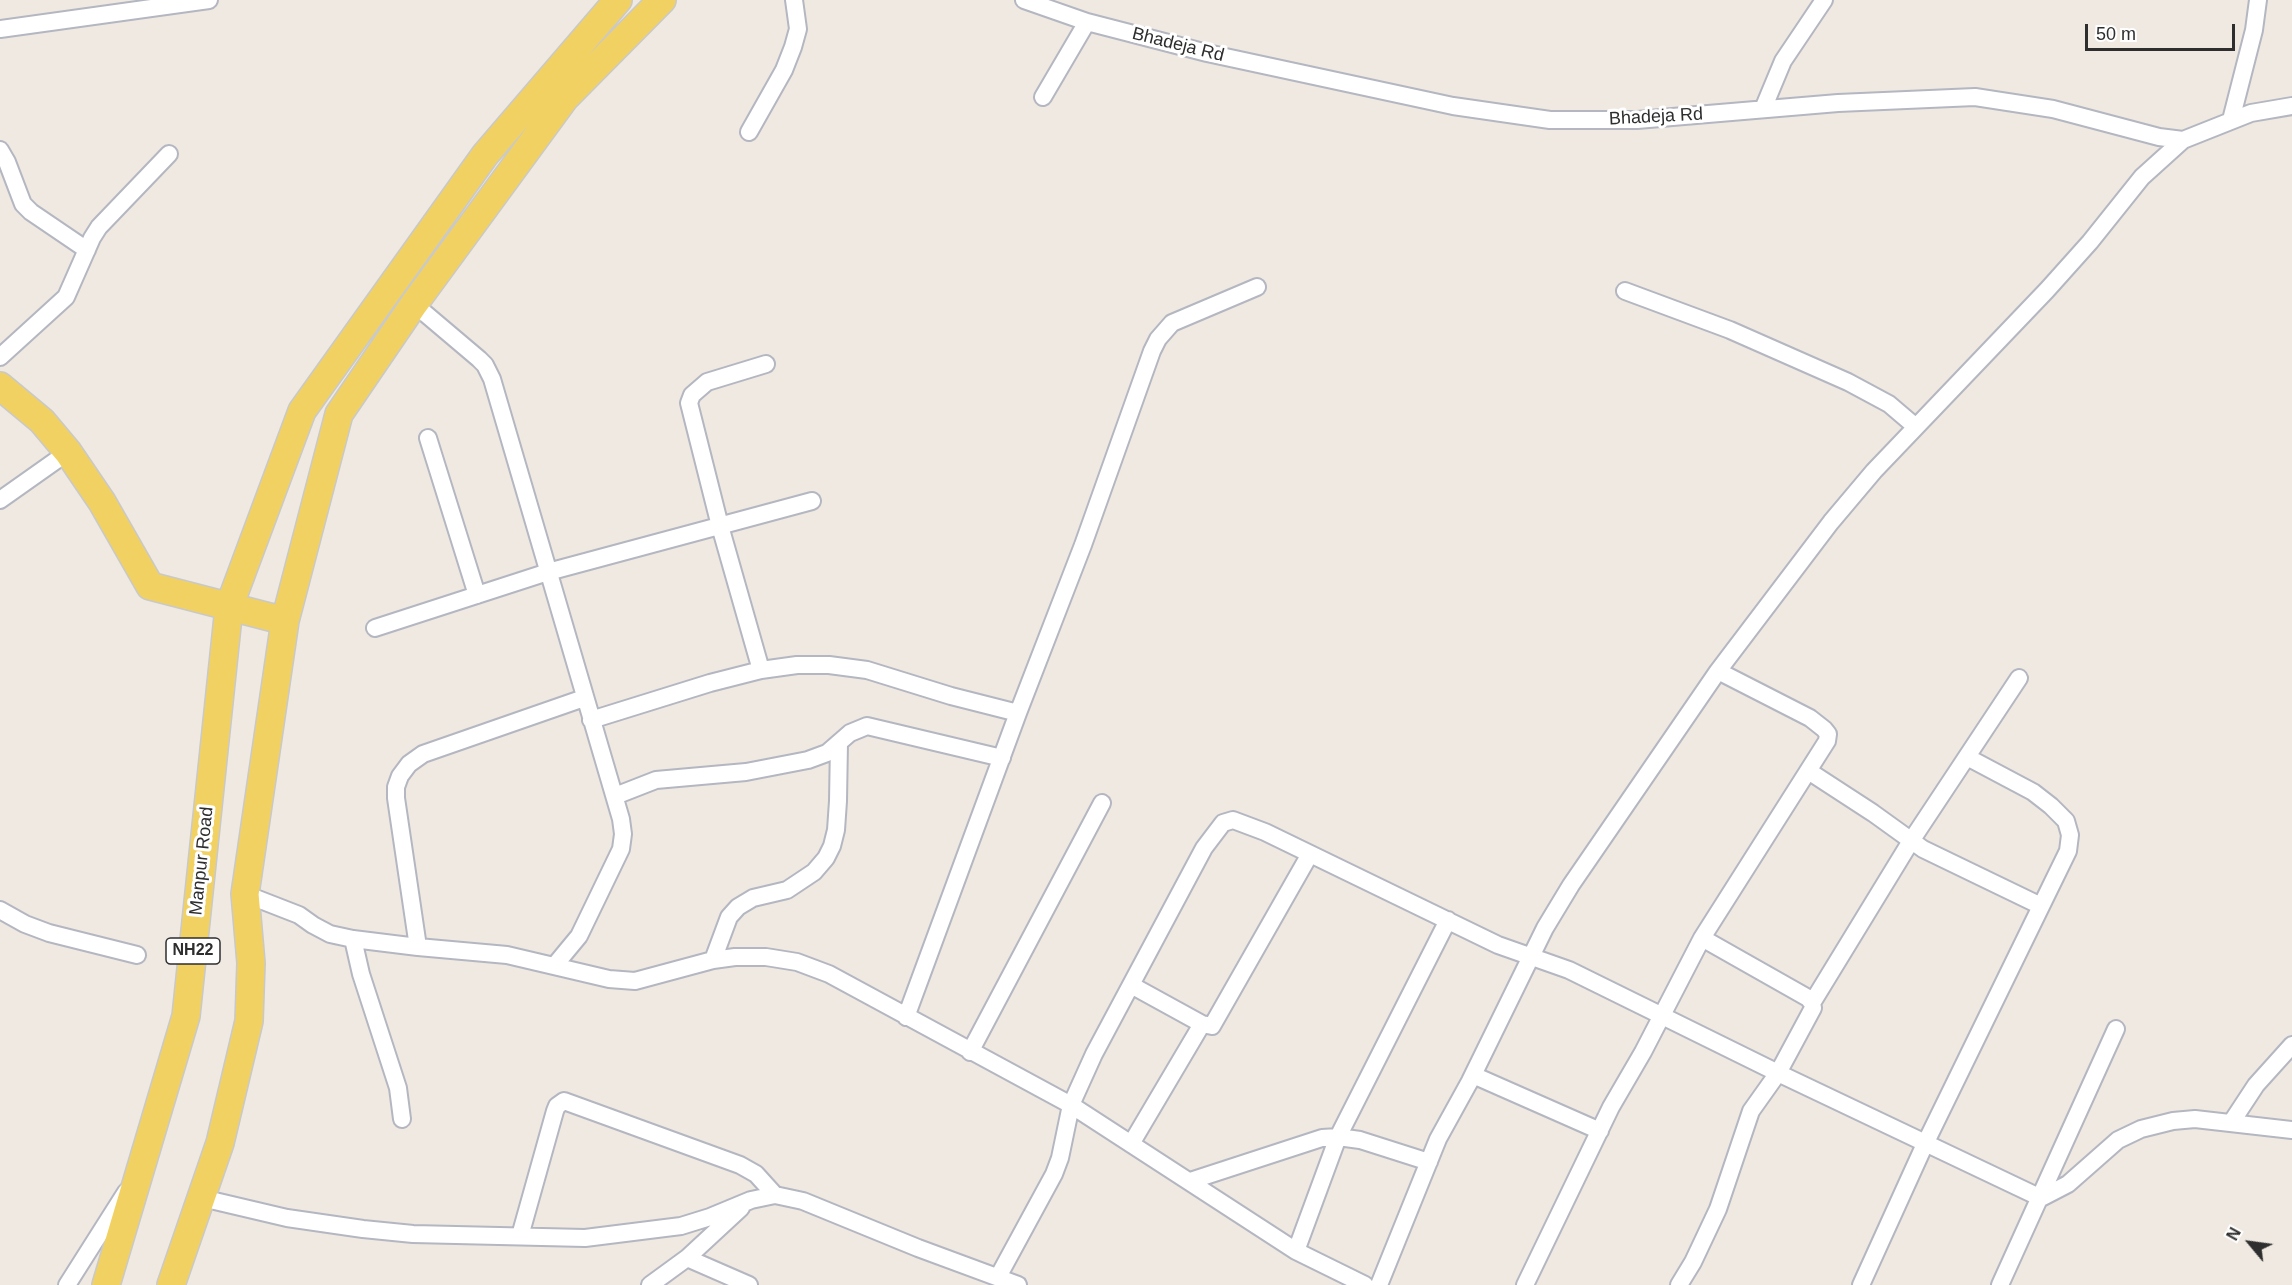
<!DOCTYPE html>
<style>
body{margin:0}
#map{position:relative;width:2292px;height:1285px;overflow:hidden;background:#efe9e1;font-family:Helvetica,sans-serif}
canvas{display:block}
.north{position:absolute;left:2220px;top:1213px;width:60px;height:60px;-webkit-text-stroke:4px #fff;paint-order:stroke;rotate:299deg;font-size:16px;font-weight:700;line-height:24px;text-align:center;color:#2e2e2e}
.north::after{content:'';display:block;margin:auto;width:21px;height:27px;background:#2e2e2e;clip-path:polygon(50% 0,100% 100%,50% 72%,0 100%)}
.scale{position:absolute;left:2085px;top:24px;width:150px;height:27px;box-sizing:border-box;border:3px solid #2e2e2e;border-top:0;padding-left:8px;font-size:18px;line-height:21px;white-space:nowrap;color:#2e2e2e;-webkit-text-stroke:4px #fff;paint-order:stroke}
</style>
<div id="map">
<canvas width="2292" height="1285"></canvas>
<div class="north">N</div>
<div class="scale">50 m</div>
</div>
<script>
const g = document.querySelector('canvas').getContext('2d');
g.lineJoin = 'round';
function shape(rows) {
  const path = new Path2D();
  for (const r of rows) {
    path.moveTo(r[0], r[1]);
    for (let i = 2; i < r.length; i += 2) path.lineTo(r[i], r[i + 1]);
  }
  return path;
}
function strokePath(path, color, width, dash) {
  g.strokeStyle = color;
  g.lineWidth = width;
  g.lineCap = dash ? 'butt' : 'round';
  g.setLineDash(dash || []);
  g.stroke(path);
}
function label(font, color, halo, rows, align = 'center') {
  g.font = font + ' Helvetica,sans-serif';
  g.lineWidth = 6;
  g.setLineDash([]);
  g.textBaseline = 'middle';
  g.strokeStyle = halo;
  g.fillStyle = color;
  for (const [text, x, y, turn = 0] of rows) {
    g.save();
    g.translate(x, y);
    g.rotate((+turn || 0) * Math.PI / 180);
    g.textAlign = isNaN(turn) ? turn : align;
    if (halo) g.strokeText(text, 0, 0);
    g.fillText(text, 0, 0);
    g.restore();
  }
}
const street = shape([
 [1024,0,1087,22,1207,53,1453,106,1550,120,1637,120,1838,103,1975,97,2053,109,2159,137,2183,140,2251,113,2292,106],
 [0,29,209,0],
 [1043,97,1087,22],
 [1763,109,1783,61,1824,0],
 [2231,120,2254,30,2258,0],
 [749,132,784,70,793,47,798,29,794,0],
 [0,150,7,162,23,204,31,212,87,250],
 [1625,291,1730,330,1848,382,1889,404,1916,427],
 [414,304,479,359,485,365,492,379,621,819,623,834,621,849,579,936,555,965],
 [0,357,66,297,92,238,99,227,169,154],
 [428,438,477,595],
 [0,500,68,452],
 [375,628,548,572,812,501],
 [761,670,720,526,689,403,692,395,707,382,766,364],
 [591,720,710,683,761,670,797,665,829,665,867,670,951,696,1018,713],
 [1810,772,1873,813,1923,849,2041,906],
 [615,796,656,780,746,772,808,760,827,753,850,733,867,726,1002,758],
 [245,894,299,915,313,925,330,934,353,939,418,947,507,955,609,979,635,981,713,960,735,957,766,957,797,962,829,974,1071,1105,1296,1251,1365,1285],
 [0,910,25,924,49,933,137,955],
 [353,939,361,974,398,1088,402,1119],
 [418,947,396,798,396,787,400,776,409,764,423,754,584,698],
 [713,960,729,917,738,907,753,898,787,890,814,872,826,858,832,846,836,830,838,801,839,743],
 [1131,985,1202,1024,1212,1026,1310,854],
 [1812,1003,1911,841,2019,678],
 [906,1017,1018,713,1083,545,1152,351,1158,339,1172,323,1257,287],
 [970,1052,1102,803],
 [1473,1075,1600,1131],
 [2231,1123,2256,1085,2292,1045],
 [1131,1144,1202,1024],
 [1190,1181,1322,1138,1338,1137,1360,1140,1429,1162],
 [202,1198,287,1218,363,1229,413,1234,585,1238,681,1226,710,1217,751,1200,775,1195,803,1201,918,1248,1018,1285],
 [520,1236,555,1111,557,1106,564,1101,740,1165,756,1174,775,1195],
 [1296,1251,1338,1137,1448,920],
 [687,1258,749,1285],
 [998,1277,1054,1174,1060,1158,1071,1105,1094,1054,1204,848,1223,823,1233,820,1265,832,1498,945,1569,970,1778,1073,2041,1198,2068,1184,2118,1140,2141,1129,2173,1121,2195,1119,2292,1130],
 [67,1285,126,1192],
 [650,1285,687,1258,741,1208],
 [1379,1285,1438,1139,1470,1081,1545,928,1571,885,1718,671,1831,522,1874,471,2047,290,2090,242,2142,177,2183,140],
 [1525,1285,1611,1107,1643,1052,1702,938,1827,741,1828,734,1824,729,1810,718,1718,671],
 [1679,1285,1693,1262,1718,1209,1751,1111,1778,1073,1813,1008,1812,1003,1808,998,1702,938],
 [1861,1285,1925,1144,2068,851,2070,835,2066,821,2051,806,2033,792,1967,757],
 [2000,1285,2116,1029]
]);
const primary = shape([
 [0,386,42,421,68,452,102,502,150,586,285,621],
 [106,1285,186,1016,229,607,302,411,485,155,618,0],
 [171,1285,220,1143,249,1021,251,963,245,894,285,621,339,414,414,304,565,98,662,0]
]);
strokePath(street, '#b4b7c1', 20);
strokePath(primary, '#c9c9c9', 30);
strokePath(street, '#fff', 16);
strokePath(primary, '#f2d163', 27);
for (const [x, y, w] of [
 [193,951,54]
]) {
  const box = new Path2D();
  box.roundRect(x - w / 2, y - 13, w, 26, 4.5);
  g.fillStyle = '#fff';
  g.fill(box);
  strokePath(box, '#2e2e2e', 1.5);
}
label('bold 16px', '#2e2e2e', null, [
 ["NH22",193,951]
]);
label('18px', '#2e2e2e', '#fff', [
 ["Bhadeja Rd",1178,45,14],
 ["Bhadeja Rd",1656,117,-3],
 ["Manpur Road",202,861,-84]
]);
</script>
